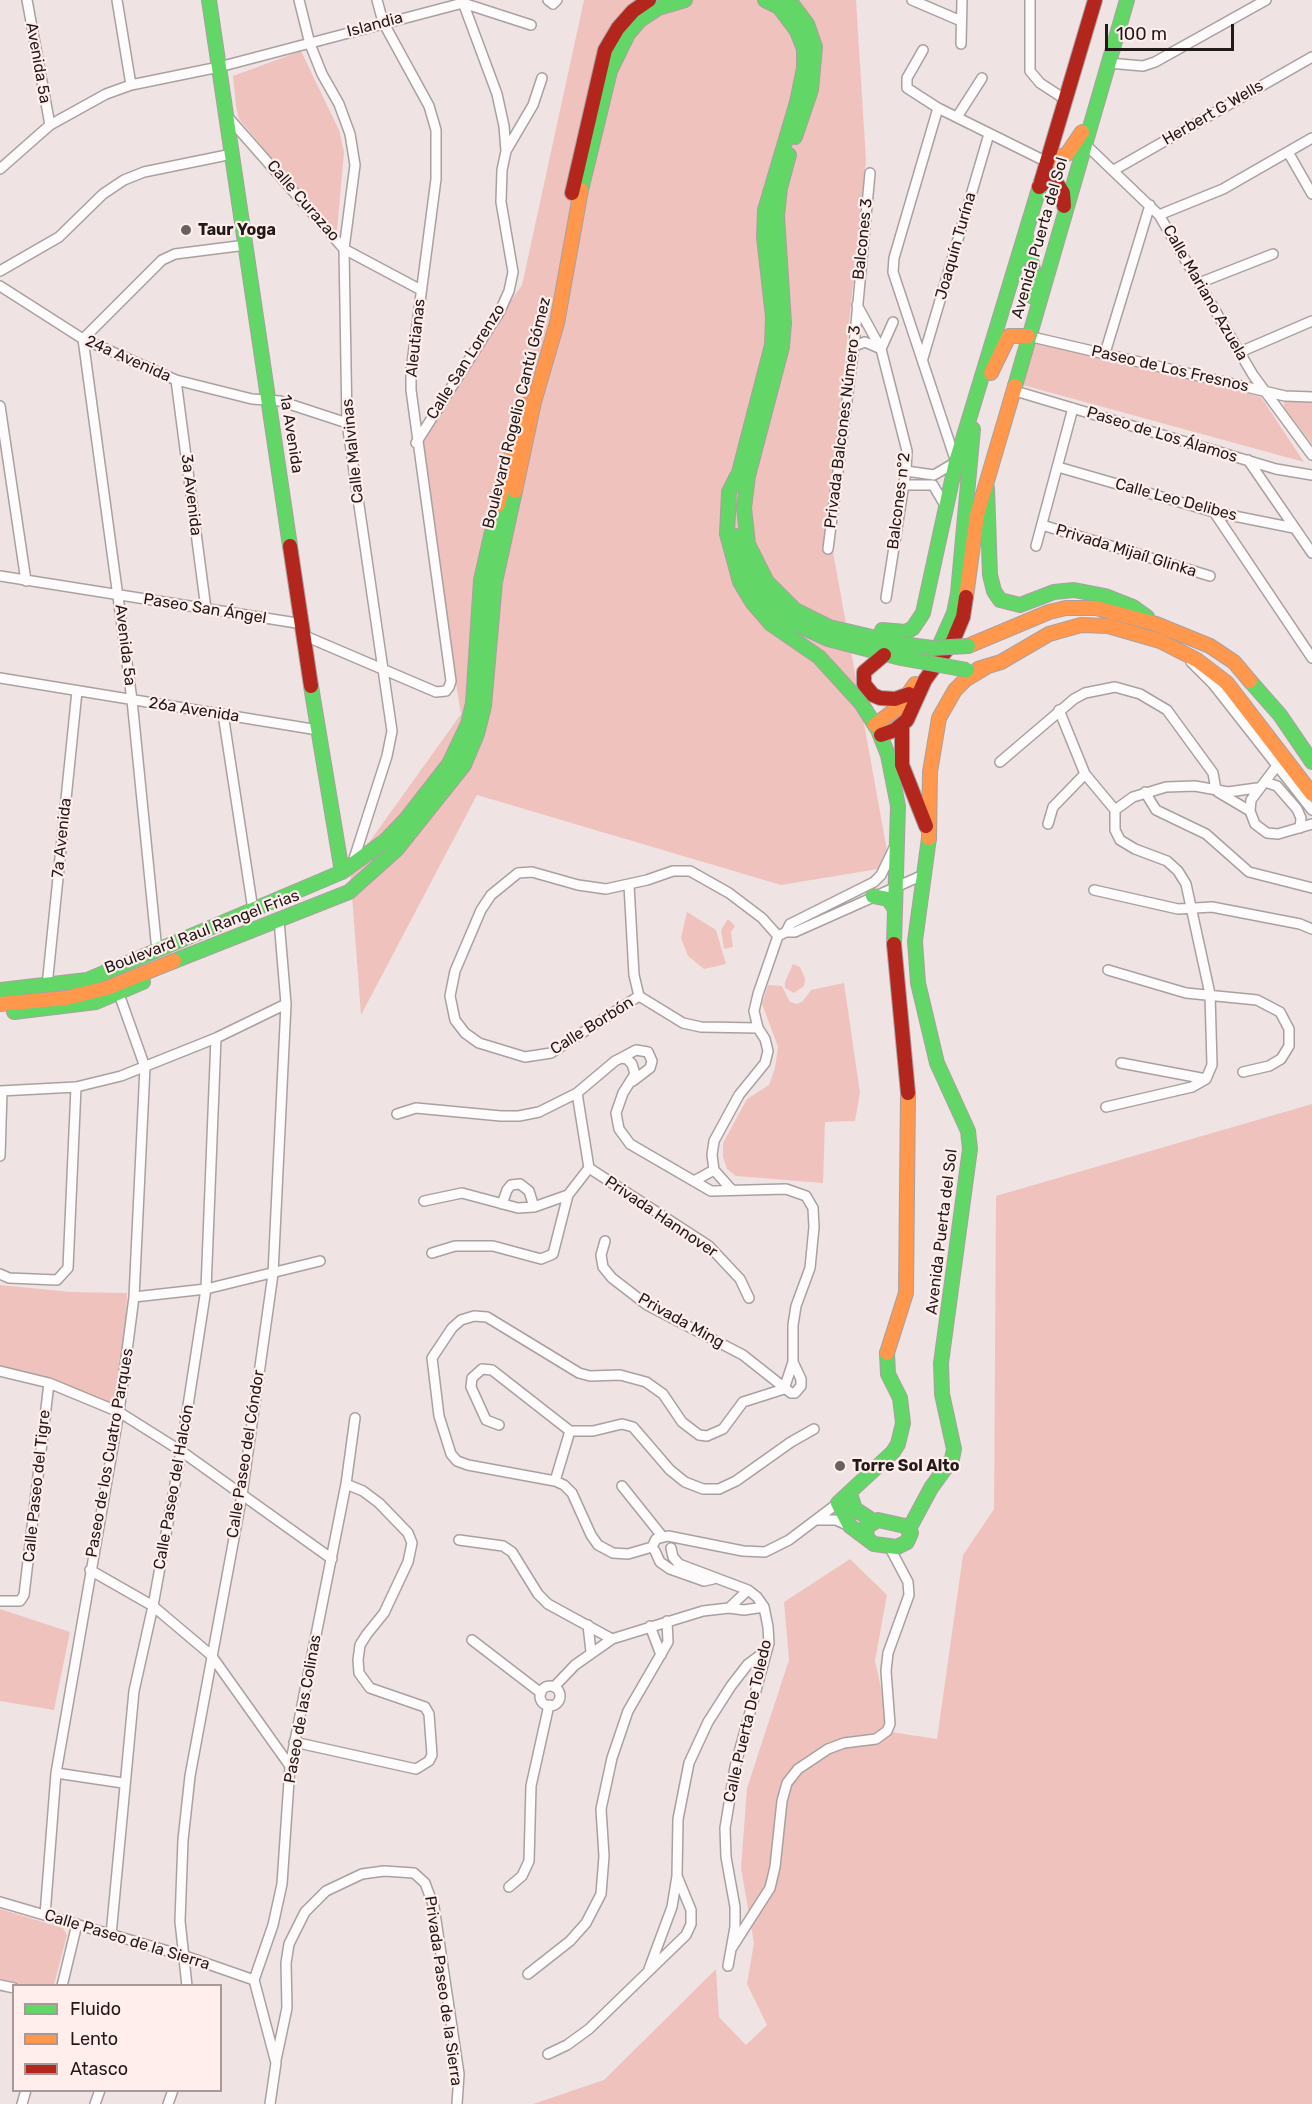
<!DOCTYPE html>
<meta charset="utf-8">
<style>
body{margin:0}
#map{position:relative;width:1312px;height:2104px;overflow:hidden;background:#efe4e3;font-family:Rubik,sans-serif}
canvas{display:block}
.legend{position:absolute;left:12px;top:1984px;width:210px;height:108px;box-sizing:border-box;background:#ffeeec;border:2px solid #a69998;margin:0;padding:8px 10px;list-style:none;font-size:18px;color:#211a19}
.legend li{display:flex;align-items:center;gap:12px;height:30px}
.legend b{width:30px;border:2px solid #a69998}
.scale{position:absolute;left:1105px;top:24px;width:129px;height:27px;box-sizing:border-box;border:3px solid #211a19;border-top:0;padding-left:8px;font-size:18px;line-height:21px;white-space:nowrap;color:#211a19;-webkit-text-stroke:4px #ffeeec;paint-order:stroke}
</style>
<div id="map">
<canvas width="1312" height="2104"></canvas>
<ul class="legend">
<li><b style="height:8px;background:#63d668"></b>Fluido</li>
<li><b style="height:8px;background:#ff974d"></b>Lento</li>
<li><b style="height:8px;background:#b3261e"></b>Atasco</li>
</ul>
<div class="scale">100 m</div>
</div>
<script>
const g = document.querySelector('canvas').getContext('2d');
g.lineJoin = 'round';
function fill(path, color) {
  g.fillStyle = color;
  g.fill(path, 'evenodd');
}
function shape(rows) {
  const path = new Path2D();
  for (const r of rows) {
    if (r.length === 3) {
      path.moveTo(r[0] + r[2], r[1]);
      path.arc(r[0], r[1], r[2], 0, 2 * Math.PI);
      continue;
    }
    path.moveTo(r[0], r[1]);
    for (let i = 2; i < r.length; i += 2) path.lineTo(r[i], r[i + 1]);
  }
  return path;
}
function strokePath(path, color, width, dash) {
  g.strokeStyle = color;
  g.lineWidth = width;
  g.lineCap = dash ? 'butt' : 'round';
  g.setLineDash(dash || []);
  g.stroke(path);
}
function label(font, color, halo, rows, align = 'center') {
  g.font = font + ' Rubik,sans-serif';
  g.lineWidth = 4.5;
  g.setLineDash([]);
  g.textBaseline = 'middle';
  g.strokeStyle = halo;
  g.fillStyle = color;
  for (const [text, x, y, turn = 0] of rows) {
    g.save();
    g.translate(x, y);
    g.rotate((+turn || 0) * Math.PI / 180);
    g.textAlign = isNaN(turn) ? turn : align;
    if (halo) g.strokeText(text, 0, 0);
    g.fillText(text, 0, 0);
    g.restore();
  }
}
fill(shape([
 [584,0,856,0,866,160,828,524,890,867,781,885,477,795,361,1015,350,869,461,714,415,438,522,285],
 [301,51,339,130,344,152,337,231,324,221,239,119,236,106,233,76],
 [1032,339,1261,397,1304,462,1019,384],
 [1284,401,1312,402,1312,444,1284,407],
 [687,912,716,930,726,964,704,969,688,956,681,938],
 [728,919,735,926,731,932,733,947,724,949,721,930],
 [793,964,800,967,805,978,804,986,794,993,785,988,785,982],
 [844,983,860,1093,855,1121,825,1122,823,1183,736,1176,727,1169,723,1157,723,1143,747,1099,769,1085,775,1068,778,1047,762,1004,768,985,782,986,790,1002,797,1004,803,1001,811,990],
 [1312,1104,1312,2104,533,2104,604,2080,716,1969,719,2017,746,2045,767,2025,747,1984,754,1943,741,1868,747,1788,789,1660,784,1602,850,1559,887,1595,875,1661,891,1732,937,1739,963,1555,994,1509,996,1196],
 [0,1285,71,1292,127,1293,125,1346,115,1402,109,1403,47,1377,0,1366],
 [0,1609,70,1632,54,1710,0,1701],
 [0,1909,63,1928,67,1935,54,1985,21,1985,0,1981]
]), '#f0c2be');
const street = shape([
 [27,0,50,125],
 [117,0,131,85],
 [299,0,310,44,322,74,339,104,350,134,355,165,344,249,347,423,392,731,387,756,352,865],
 [548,0,553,4,557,0],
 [912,0,961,21],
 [1030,0,1030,71,1040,83,1066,100],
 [961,44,962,0],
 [923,50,907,78,907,88,938,108,1047,162],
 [1108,63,1143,66,1155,62,1266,0],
 [227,116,344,249,421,290],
 [957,117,982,78],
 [1084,143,1159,215,1253,375,1312,455],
 [506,151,533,105,542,78],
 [1288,152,1312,194],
 [0,169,50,125,106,94,131,85,219,67,463,3,531,25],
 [1114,170,1312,57],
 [1159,215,1223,189,1312,138],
 [0,271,59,237,103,194,124,180,144,172,232,154],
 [1199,283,1273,254],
 [0,286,83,339,176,380,252,399,280,401,347,423],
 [857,305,881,349,907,451,906,471,886,598],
 [1028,336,1285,396,1312,397],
 [83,339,132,700,157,951],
 [83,339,162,260,175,254,246,245],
 [854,346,865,342,881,349,893,322],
 [1240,352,1312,321],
 [1105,353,1150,205],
 [923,358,989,134],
 [176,380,206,609],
 [1012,390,1276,469,1312,475],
 [0,406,26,581],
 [416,443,500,311,509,291,513,272,501,202,502,170,506,151,504,126,497,94,462,0],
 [1248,460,1312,553],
 [1058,467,1214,512,1294,528],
 [906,471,934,475,956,462,893,272,894,258,938,108],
 [904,485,933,485,946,507],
 [1214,512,1312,658],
 [1042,525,1210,576],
 [1036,546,1073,408],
 [828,549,854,346,870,173],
 [0,576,303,624],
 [305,636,436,692,446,691,449,687,451,681,411,390,411,371,436,179,436,130,429,106,383,22,377,0],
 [1191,662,1213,684,1312,810],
 [0,678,318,730],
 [1059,710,1085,774,1115,810],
 [223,714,253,910],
 [1000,762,1074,699,1085,693,1115,687,1140,694,1167,710,1213,773,1216,790],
 [1276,767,1251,800,1250,811,1255,824,1267,833,1278,834,1312,824],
 [1265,782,1277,786,1297,809,1301,818,1300,828],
 [1145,792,1156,810,1206,834,1249,872,1312,888],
 [1218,792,1250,811],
 [1115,810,1133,797,1166,787,1195,786,1228,792,1257,788],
 [1048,824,1053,807,1085,774],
 [629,885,634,975,639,996],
 [1094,890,1178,909,1212,907,1300,924,1312,929],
 [786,932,790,924,874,882,881,875,894,848],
 [1108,970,1186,993,1257,1000,1280,1012,1289,1029,1289,1046,1281,1059,1269,1066,1243,1072],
 [47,986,77,691],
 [639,996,551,1053,525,1057,479,1043,465,1033,455,1020,450,996,455,971,481,910,491,895,518,873,532,872,578,885,606,889,647,880,673,871,690,871,729,893,762,918,778,936],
 [639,996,683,1023,701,1027,758,1028],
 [621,1058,636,1050,648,1052,652,1061,650,1068,633,1081],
 [1121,1063,1206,1079],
 [0,1091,76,1087,121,1076,216,1038,286,1004],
 [1106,1107,1192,1087,1206,1079,1212,1065,1210,994,1186,884,1178,871,1167,861,1135,849,1120,840,1115,830,1115,810],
 [397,1114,416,1108,501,1116,519,1116,539,1112,577,1093,615,1061,621,1058,627,1059,632,1064,635,1074,623,1093,616,1113,619,1129,630,1144,711,1191,786,1189,806,1196,813,1208,814,1227,810,1268,796,1306,793,1325,793,1362,784,1389],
 [0,1156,2,1091],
 [589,1168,709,1246,740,1279,749,1298],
 [694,1181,714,1170],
 [731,1189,714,1170,712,1155,714,1141,739,1095,765,1063,768,1051,765,1039,758,1028,754,1011,758,994,778,936,786,932,795,932,923,875],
 [424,1201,462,1193,518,1208,534,1207,568,1195],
 [502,1204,507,1190,511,1185,520,1184,529,1191,534,1207],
 [605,1241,601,1255,603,1267,612,1278,647,1305,743,1355,791,1393,795,1393,801,1386,801,1379,793,1362],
 [432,1253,455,1246,493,1246,541,1259,553,1254,568,1195,589,1168,577,1093],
 [0,1274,9,1278,57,1280,68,1268,76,1087],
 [134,1297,206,1289,320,1261],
 [0,1371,49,1383,119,1412,181,1451,332,1559],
 [499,1425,486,1420,471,1387,472,1378,482,1369,492,1370,570,1431,593,1431,622,1424,633,1427,670,1470,685,1482,703,1489,719,1489,736,1481,791,1442,814,1429],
 [555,1481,570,1431],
 [622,1486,662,1536],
 [817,1520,836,1520,849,1526],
 [459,1540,503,1546,512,1552,538,1594,548,1604,612,1639],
 [652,1547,628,1554,613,1553,598,1545,591,1535,572,1493,564,1485,555,1481,468,1465,457,1461,451,1454,439,1416,432,1358,452,1328,461,1320,474,1316,487,1317,579,1373,590,1376,620,1375,646,1382,663,1394,682,1422,699,1435,707,1436,723,1429,743,1402,784,1389],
 [652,1547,656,1539,668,1536,743,1551,765,1552,789,1540,838,1503],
 [671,1548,673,1557,679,1564,748,1590,757,1597,764,1607,768,1627,769,1643,735,1767,725,1828,726,1857,735,1907,735,1927,728,1966],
 [655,1551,660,1562,670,1569,704,1581,713,1579],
 [90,1570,153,1606,211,1655,290,1766],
 [0,1601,20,1601,24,1595,49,1383],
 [729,1608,748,1590],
 [588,1625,591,1652],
 [650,1626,661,1655],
 [472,1640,541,1693],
 [550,1696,10],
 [554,1687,575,1665,612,1639,703,1611,729,1608,744,1610,764,1607],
 [294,1742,416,1769,429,1761,432,1755,429,1714,425,1707,370,1688,359,1673,358,1660,360,1645,367,1634,384,1613,408,1562,412,1543,408,1533,379,1503,363,1491,346,1484],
 [56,1773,123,1783],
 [509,1887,522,1876,529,1861,531,1786,549,1705],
 [0,1902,185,1956,254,1980],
 [45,1915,56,1773,119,1412,134,1297,145,1067,119,994],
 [111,1935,134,1691,153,1606,181,1451,206,1289,216,1038],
 [731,1949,770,1888,775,1867,782,1801,787,1783,798,1769,828,1749,844,1743,876,1739,887,1731,890,1724,886,1671,888,1653,909,1595,908,1582,890,1548],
 [649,1969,672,1907,677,1876,678,1819,689,1763,708,1722,731,1686,748,1664,767,1650],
 [528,1974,570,1941,586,1923,601,1894,604,1856,601,1809,612,1758,628,1711,668,1642,667,1621],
 [0,1985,14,1988],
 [62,1986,77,1924],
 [187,1986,180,1921,183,1840,190,1776,242,1495,273,1274,286,1004,279,920],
 [548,2054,567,2045,589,2029,686,1935,691,1924,691,1910,677,1876],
 [276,2060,287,2008,286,1963,289,1944,305,1912,326,1891,362,1874,384,1871,414,1873,425,1883,434,1907,459,2074,457,2104],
 [22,2104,26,2090],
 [95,2104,100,2090],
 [168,2104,173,2090],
 [270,2104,276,2063,254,1980,273,1925,282,1884,290,1766,346,1484,355,1418]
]);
const fast = shape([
 [209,0,290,546],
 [789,0,807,24,815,47,811,90,795,137],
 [789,155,780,188,777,216,784,323,782,347,748,476,744,508,748,544,767,582,795,610,829,627,902,644],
 [581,190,610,71,628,34,640,20,658,8,685,0],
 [1026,236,1034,274,1031,296],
 [1015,386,1127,0],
 [737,476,729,492,727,534,740,582,752,602,771,624,819,657,861,703,878,730,888,755,898,806,894,944],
 [736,484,772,345,773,317,764,237,765,210,797,102,804,68,804,49,797,31,779,7,765,0],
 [987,488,990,575,994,591,1000,600,1020,605,1054,592,1074,590,1105,596,1133,607,1147,617],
 [736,536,746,568,757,588,787,620,828,639,901,658],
 [882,630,906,632,913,628,923,613,956,462,1041,182],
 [941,642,954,613,958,593,973,429],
 [1250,681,1280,715,1312,762],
 [311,686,342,872],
 [873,896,888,899,895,909],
 [174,961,349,892,397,849,464,765,477,734,484,706,495,582,515,491],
 [0,990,87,980,342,872,385,841,407,818,449,764,468,724,473,703,481,580,498,505],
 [14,1012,96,1002,143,982],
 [850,1494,855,1509,873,1521],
 [909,1529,931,1488,952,1459,954,1449,942,1394,941,1363,970,1149,968,1131,937,1063,918,983,915,941,929,838],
 [867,1538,866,1527,878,1520,905,1526,911,1533,907,1542,897,1547,874,1544,850,1526,838,1503,893,1452,898,1444,903,1423,900,1398,888,1374,887,1353]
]);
const slow = shape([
 [1047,162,1067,154,1082,132],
 [991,373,1009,336,1028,336],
 [515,491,534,402,557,323,581,190],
 [498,505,525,405],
 [966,597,977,515,1015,386],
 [968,646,1049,612,1066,608,1096,608,1156,624,1210,646,1234,662,1250,681],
 [978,669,1001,662,1049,634,1081,625,1108,626,1160,641,1197,660,1227,683,1312,794],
 [875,725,899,707,915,684],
 [929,838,930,772,939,718,955,690,965,680,985,668],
 [0,1004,66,998,107,988,174,961],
 [887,1353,906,1293,908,1093]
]);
const jam = shape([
 [1041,182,1095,0],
 [1039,187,1045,182,1056,182,1063,193,1064,206],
 [572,193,605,50,618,28,633,11,649,0],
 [290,546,311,686],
 [884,655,864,672,864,684,873,695,880,698,895,699,909,694],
 [902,726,902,765,926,826],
 [881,735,895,730,907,720,925,680,953,641,963,617,966,597],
 [894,944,908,1093]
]);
strokePath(street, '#a9a1a0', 12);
strokePath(fast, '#a9a1a0', 16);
strokePath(slow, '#a9a1a0', 16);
strokePath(jam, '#a9a1a0', 16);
strokePath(street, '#fdfbfb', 9);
strokePath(fast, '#63d668', 14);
strokePath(slow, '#ff974d', 14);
strokePath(jam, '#b3261e', 14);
const fastBridge = shape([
 [902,644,932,648,968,646],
 [901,658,967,670]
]);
strokePath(fastBridge, '#a9a1a0', 16, []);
strokePath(fastBridge, '#63d668', 14);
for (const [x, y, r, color] of [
 [186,230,6,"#696160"],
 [840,1466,6,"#696160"]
]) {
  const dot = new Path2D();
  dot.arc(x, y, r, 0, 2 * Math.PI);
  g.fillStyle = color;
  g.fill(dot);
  strokePath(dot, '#ffeeec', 2);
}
label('16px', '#211a19', '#ffeeec', [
 ["Islandia",375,25,-15],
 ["Avenida 5a",38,63,80],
 ["Herbert G Wells",1213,113,-30],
 ["Calle Curazao",303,201,49],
 ["Avenida Puerta del Sol",1040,238,-74],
 ["Balcones 3",863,239,-84],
 ["Joaquín Turína",956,246,-74],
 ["Calle Mariano Azuela",1205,293,60],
 ["Aleutianas",416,338,-84],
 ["24a Avenida",128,359,24],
 ["Calle San Lorenzo",466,362,-58],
 ["Paseo de Los Fresnos",1170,369,13],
 ["Boulevard Rogelio Cantú Gómez",517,413,-76],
 ["Privada Balcones Número 3",843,427,-83],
 ["1a Avenida",291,434,81],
 ["Paseo de Los Álamos",1162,435,17],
 ["Calle Malvinas",353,451,-96],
 ["3a Avenida",191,495,83],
 ["Calle Leo Delibes",1176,500,15],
 ["Balcones n°2",899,501,-83],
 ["Privada Mijaíl Glinka",1126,551,17],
 ["Paseo San Ángel",205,609,9],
 ["Avenida 5a",125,645,83],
 ["26a Avenida",194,710,9],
 ["7a Avenida",62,838,-84],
 ["Boulevard Raul Rangel Frias",202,932,-21],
 ["Calle Borbón",592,1026,-32],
 ["Privada Hannover",661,1217,34],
 ["Avenida Puerta del Sol",942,1232,-83],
 ["Privada Ming",681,1321,29],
 ["Paseo de los Cuatro Parques",110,1453,-80],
 ["Calle Paseo del Cóndor",246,1454,-81],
 ["Calle Paseo del Tigre",37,1486,-84],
 ["Calle Paseo del Halcón",174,1487,-80],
 ["Paseo de las Colinas",303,1709,-80],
 ["Calle Puerta De Toledo",748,1721,-77],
 ["Calle Paseo de la Sierra",127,1940,17],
 ["Privada Paseo de la Sierra",443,1991,82]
]);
label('bold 16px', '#211a19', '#ffeeec', [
 ["Taur Yoga",198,230],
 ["Torre Sol Alto",852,1466]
], 'left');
</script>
